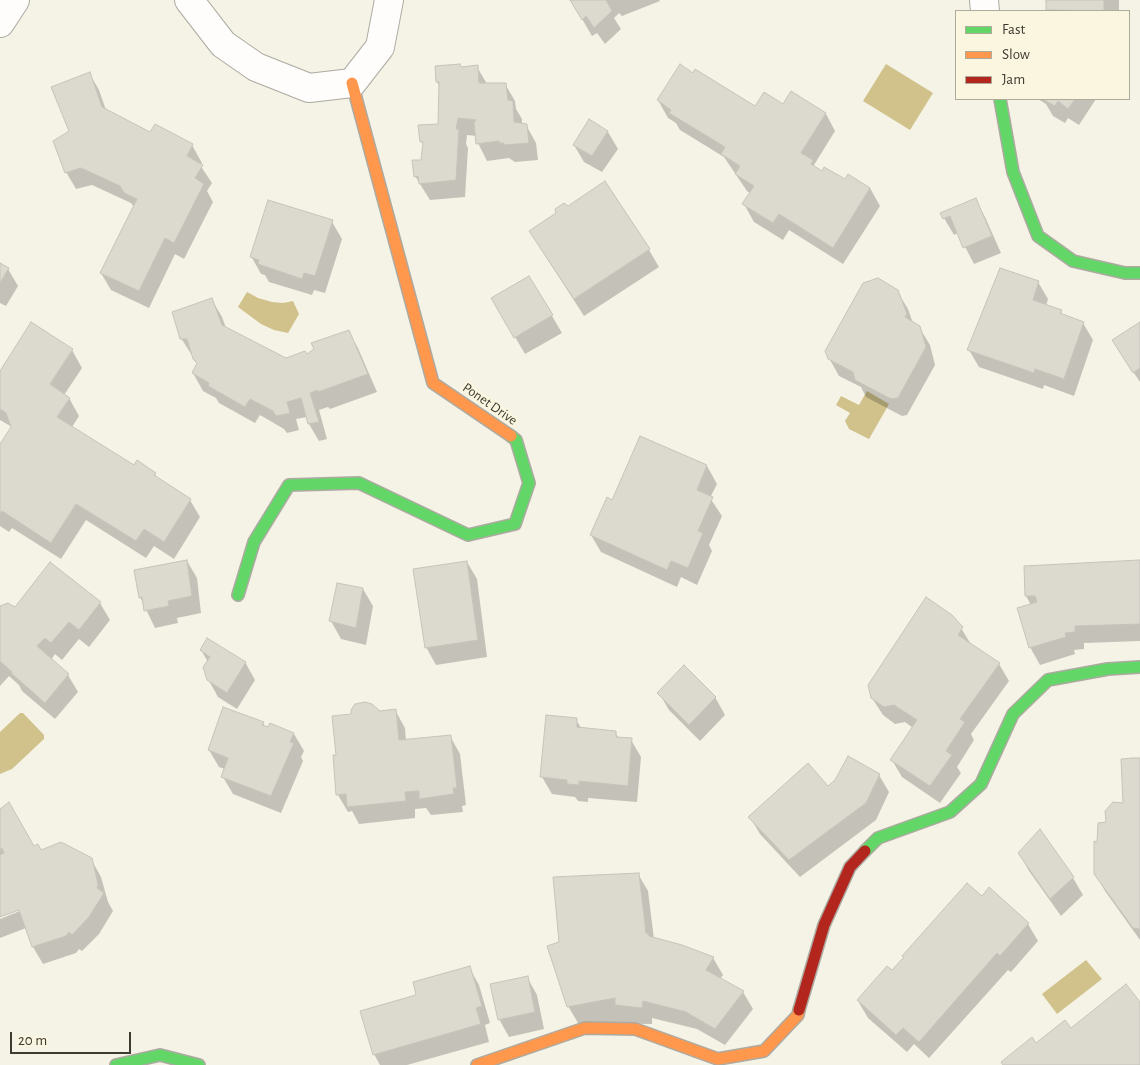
<!DOCTYPE html>
<style>
body{margin:0}
#map{position:relative;width:1140px;height:1065px;overflow:hidden;background:#f5f2e6;font-family:"Alegreya Sans",sans-serif}
canvas{display:block}
.legend{position:absolute;left:955px;top:10px;width:175px;height:90px;box-sizing:border-box;background:#fbf6e0;border:1px solid #afab9a;margin:0;padding:6px 9px;list-style:none;font-size:15px;color:#3c3a31}
.legend li{display:flex;align-items:center;gap:10px;height:25px}
.legend b{width:25px;border:1px solid #afab9a}
.scale{position:absolute;left:10px;top:1032px;width:121px;height:22px;box-sizing:border-box;border:2px solid #3c3a31;border-top:0;padding-left:6px;font-size:15px;line-height:18px;white-space:nowrap;color:#3c3a31;-webkit-text-stroke:4px #fbf6e0;paint-order:stroke}
</style>
<div id="map">
<canvas width="1140" height="1065"></canvas>
<ul class="legend">
<li><b style="height:6px;background:#63d668"></b>Fast</li>
<li><b style="height:6px;background:#ff974d"></b>Slow</li>
<li><b style="height:6px;background:#b3261e"></b>Jam</li>
</ul>
<div class="scale">20 m</div>
</div>
<script>
const g = document.querySelector('canvas').getContext('2d');
g.lineJoin = 'round';
function fill(path, color) {
  g.fillStyle = color;
  g.fill(path, 'evenodd');
}
function shape(rows) {
  const path = new Path2D();
  for (const r of rows) {
    path.moveTo(r[0], r[1]);
    for (let i = 2; i < r.length; i += 2) path.lineTo(r[i], r[i + 1]);
  }
  return path;
}
function strokePath(path, color, width, dash) {
  g.strokeStyle = color;
  g.lineWidth = width;
  g.lineCap = dash ? 'butt' : 'round';
  g.setLineDash(dash || []);
  g.stroke(path);
}
function label(font, color, halo, rows, align = 'center') {
  g.font = font + ' "Alegreya Sans",sans-serif';
  g.lineWidth = 5;
  g.setLineDash([]);
  g.textBaseline = 'middle';
  g.strokeStyle = halo;
  g.fillStyle = color;
  for (const [text, x, y, turn = 0] of rows) {
    g.save();
    g.translate(x, y);
    g.rotate((+turn || 0) * Math.PI / 180);
    g.textAlign = isNaN(turn) ? turn : align;
    if (halo) g.strokeText(text, 0, 0);
    g.fillText(text, 0, 0);
    g.restore();
  }
}
fill(shape([
 [886,64,933,93,910,130,863,101],
 [247,292,258,298,272,302,283,303,293,301,299,314,288,333,274,330,261,324,238,307],
 [867,391,889,404,869,439,849,429,845,421,850,413,836,405,841,396,859,405],
 [20,713,23,713,44,735,44,739,12,769,0,774,0,732],
 [1086,960,1102,979,1057,1014,1042,994]
]), '#d0c28a');
fill(shape([
 [571,0,659,0,660,1,622,16,619,13,614,18,621,29,605,44,597,33,592,36],
 [1047,0,1119,0,1119,10,1048,11],
 [477,67,487,84,505,84,515,101,516,109,522,119,522,124,526,125,536,143,538,160,515,162,509,158,487,161,478,143,477,136,467,135,466,144,468,148,465,197,430,200,415,176,422,161,424,145,422,142,440,125,440,87,437,82,461,68],
 [89,73,99,90,106,110,151,133,192,145,202,163,200,165,212,183,207,191,213,202,184,259,175,254,149,308,111,290,101,273,134,207,131,203,92,185,76,189,66,172,70,132],
 [694,75,755,108,783,105,792,93,826,114,835,131,814,165,816,169,845,181,870,188,880,206,843,264,789,230,783,240,754,222,744,204,751,194,747,191,724,157,680,130,676,123,668,118,658,100],
 [1038,99,1096,99,1079,125,1068,118,1065,123,1053,116,1046,104],
 [590,121,608,132,618,149,602,172,584,162,574,145],
 [975,199,985,217,1001,253,974,264,958,233,954,235,944,218],
 [332,222,342,239,325,293,314,290,312,295,269,282,265,275,261,274,251,256],
 [530,232,649,250,659,267,584,316],
 [0,264,8,269,18,286,6,306,0,303],
 [529,277,562,333,525,354,493,299],
 [1038,282,1048,299,1046,306,1061,311,1063,316,1083,323,1093,340,1074,396,1044,385,1043,389,979,367,969,350],
 [897,291,908,309,913,323,919,327,930,345,935,365,907,415,902,416,866,397,861,387,839,376,829,358],
 [212,300,222,317,226,328,286,359,307,356,348,331,358,348,377,392,330,409,328,407,319,410,327,439,319,441,309,424,307,417,296,419,299,430,287,433,284,429,260,415,255,423,219,403,216,398,203,391,193,373,198,365,181,338],
 [1140,323,1140,382,1124,358],
 [72,350,82,368,64,395,69,398,79,416,72,427,134,467,155,474,158,479,190,500,200,517,174,559,154,546,146,558,86,520,61,559,12,528,9,532,0,526,0,446,12,427,0,420,0,374],
 [641,438,707,466,717,484,710,498,722,516,709,545,712,551,697,585,681,577,677,587,601,552,591,535,613,501],
 [187,561,197,578,201,613,177,618,178,623,155,628,140,597],
 [1140,561,1140,641,1084,643,1084,649,1074,650,1075,654,1040,665,1030,647,1031,605,1026,596],
 [467,562,477,579,487,657,436,665,426,647],
 [51,564,100,603,110,620,89,647,79,639,62,660,55,654,51,660,68,675,78,692,55,719,22,691,19,685,9,676,0,686,0,608,15,608],
 [363,589,373,606,366,645,341,639,331,621],
 [961,628,972,646,999,664,1009,681,971,734,974,740,957,767,961,773,940,803,902,777,892,760,913,728,905,722,895,724,883,715,872,698],
 [201,650,245,662,255,680,237,709,218,697,208,679,208,662],
 [659,693,715,697,725,715,700,741,669,710],
 [395,710,405,728,406,741,450,736,460,754,466,805,462,806,463,812,431,815,426,808,415,809,415,818,359,824,352,811,348,812,338,795,338,756,379,712],
 [576,720,582,729,615,732,619,739,631,740,641,757,637,802,588,798,588,802,578,801,575,797,552,794,542,777],
 [263,723,266,728,269,729,271,724,294,734,304,751,301,757,303,761,281,813,233,794,223,777,225,769,219,767,209,750],
 [1140,759,1140,940,1105,891,1095,873,1099,843,1108,823,1125,804],
 [879,775,889,792,876,820,800,877,760,834,750,817,827,788],
 [0,811,33,847,41,852,91,859,101,877,108,902,113,911,99,934,82,951,79,949,76,953,43,964,33,947,26,928,0,938,0,919,25,909,24,906,0,916],
 [1019,853,1073,878,1083,895,1061,916,1029,871],
 [638,874,648,891,654,939,713,958,723,975,720,979,743,992,753,1009,725,1045,697,1029,652,1018,652,1024,578,1023,568,1006,560,943],
 [989,889,1028,924,1038,941,1011,972,1008,970,929,1058,914,1044,907,1052,868,1018,858,1001,982,897],
 [469,967,479,985,490,1023,485,1025,489,1042,407,1065,380,1065,374,1054,418,996],
 [527,977,537,995,544,1029,509,1037,499,1019]
]), '#0003');
const building = shape([
 [570,0,606,0,612,11,594,28,586,16,582,20,570,0],
 [1046,0,1104,0,1104,11,1046,10,1046,0],
 [460,64,461,67,478,65,479,83,506,83,508,100,513,101,514,122,527,124,529,143,504,145,504,143,499,143,499,141,476,144,474,122,476,120,458,118,456,129,459,129,456,180,419,184,418,176,414,177,412,160,421,160,423,142,420,142,418,125,438,124,439,82,436,82,435,66,460,64],
 [680,64,693,73,695,69,755,106,764,92,783,104,791,91,826,113,801,153,813,160,811,164,822,171,824,167,845,179,848,174,870,188,833,248,779,214,773,223,742,204,754,186,735,174,740,166,721,154,725,147,669,113,671,110,657,100,680,64],
 [90,72,102,107,150,132,155,124,193,144,187,156,203,165,195,178,204,184,174,243,165,238,139,291,100,273,137,199,124,193,120,186,81,168,65,173,53,141,69,131,51,87,90,72],
 [1042,99,1075,99,1068,109,1058,101,1055,106,1042,99],
 [589,119,608,131,592,156,573,145,589,119],
 [605,181,650,249,574,299,529,231,556,213,555,209,564,203,568,206,605,181],
 [976,198,992,236,963,248,950,216,943,219,940,213,976,198],
 [268,200,333,220,315,276,304,273,302,279,258,264,259,260,250,257,268,200],
 [0,263,9,268,0,283,0,263],
 [1000,268,1039,281,1033,300,1062,310,1060,313,1084,322,1064,379,1035,369,1034,373,967,350,1000,268],
 [529,276,553,315,514,338,491,298,529,276],
 [878,278,898,290,907,314,905,317,920,326,926,347,898,398,891,399,855,380,853,372,828,359,825,351,863,283,878,278],
 [212,298,222,325,286,358,305,351,307,354,314,349,311,343,349,330,368,374,318,392,318,390,310,393,319,422,308,424,301,398,287,402,290,413,276,416,273,411,250,399,245,407,208,386,209,383,192,373,197,363,193,359,187,339,180,339,172,312,212,298],
 [31,322,73,349,50,384,70,398,57,417,134,465,137,460,156,473,154,475,191,499,164,542,144,529,136,541,76,504,51,543,2,511,0,514,0,444,11,427,6,413,0,409,0,371,31,322],
 [1140,322,1140,368,1133,373,1112,340,1140,322],
 [640,436,707,465,697,490,713,497,698,531,703,533,688,568,671,561,667,570,590,535,607,497,612,500,640,436],
 [187,560,192,596,168,601,169,606,144,611,142,597,139,598,134,570,187,560],
 [1140,560,1140,624,1075,626,1075,632,1065,633,1066,637,1029,648,1017,608,1037,602,1035,596,1025,596,1024,566,1140,560],
 [467,561,478,640,425,648,413,569,467,561],
 [50,562,101,602,79,630,69,622,51,643,45,638,37,646,69,674,45,703,11,673,12,672,0,661,0,606,8,603,15,607,50,562],
 [337,583,363,588,356,628,329,621,337,583],
 [926,597,952,615,963,627,958,635,1000,663,960,719,965,722,946,751,952,755,930,786,890,760,917,720,894,705,884,707,871,698,868,685,926,597],
 [207,638,246,662,227,693,207,680,203,667,210,657,200,650,207,638],
 [684,665,716,697,689,725,657,693,684,665],
 [365,702,372,704,380,711,396,709,399,740,451,735,457,788,453,788,454,794,419,799,419,791,405,792,406,801,347,807,346,794,336,795,333,755,336,755,332,716,351,714,351,710,355,704,365,702],
 [223,707,264,722,262,725,268,727,270,723,294,733,290,742,294,743,271,796,221,777,228,758,208,750,223,707],
 [546,715,577,718,577,727,616,731,616,737,632,738,628,786,579,781,579,785,567,784,567,780,540,777,546,715],
 [848,756,880,774,866,803,789,860,748,817,808,763,828,786,835,780,848,756],
 [1133,758,1140,758,1140,932,1139,929,1133,928,1094,874,1094,841,1097,842,1098,823,1106,822,1105,811,1113,802,1123,803,1121,759,1133,758],
 [9,802,34,846,38,844,41,850,61,842,92,858,98,884,97,888,104,893,89,917,72,935,69,932,66,936,32,947,19,910,0,917,0,855,4,853,2,848,0,850,0,809,9,802],
 [1040,829,1074,877,1050,899,1018,853,1040,829],
 [639,873,646,933,649,934,649,936,682,945,714,957,706,970,744,991,715,1029,686,1012,643,1001,642,1008,615,1005,615,998,567,1007,547,946,559,942,553,877,639,873],
 [967,883,982,896,989,887,1029,923,1000,956,997,953,919,1042,903,1028,896,1035,857,1000,887,966,892,970,904,957,902,956,967,883],
 [470,966,482,1006,476,1008,481,1024,373,1055,360,1011,416,995,413,982,470,966],
 [528,976,535,1012,498,1020,490,984,528,976],
 [1126,984,1140,1002,1140,1065,1003,1065,1001,1062,1032,1037,1036,1043,1065,1020,1071,1028,1126,984]
]);
fill(building, '#dcd9cf');
strokePath(building, '#c6c4ba', 1);
const street = shape([
 [189,0,223,44,256,67,309,88,352,83,380,47,389,0],
 [984,0,985,11],
 [0,23,15,0]
]);
const fast = shape([
 [1000,99,1013,172,1038,236,1073,261,1125,273,1140,273],
 [238,595,254,542,289,485,359,483,468,535,515,524,529,483,516,440,511,436],
 [865,851,878,838,950,812,981,784,1013,714,1048,680,1108,669,1140,667],
 [116,1065,160,1055,199,1065]
]);
const slow = shape([
 [352,83,433,383,511,436],
 [477,1065,585,1028,635,1029,718,1059,764,1051,798,1015,799,1010]
]);
const jam = shape([
 [799,1010,824,925,850,867,865,851]
]);
strokePath(street, '#acaaa1', 30);
strokePath(fast, '#acaaa1', 14);
strokePath(slow, '#acaaa1', 14);
strokePath(jam, '#acaaa1', 14);
strokePath(street, '#fefdfb', 28);
strokePath(fast, '#63d668', 11);
strokePath(slow, '#ff974d', 11);
strokePath(jam, '#b3261e', 11);
label('14px', '#3c3a31', '#fbf6e0', [
 ["Ponet Drive",490,404,35]
]);
</script>
